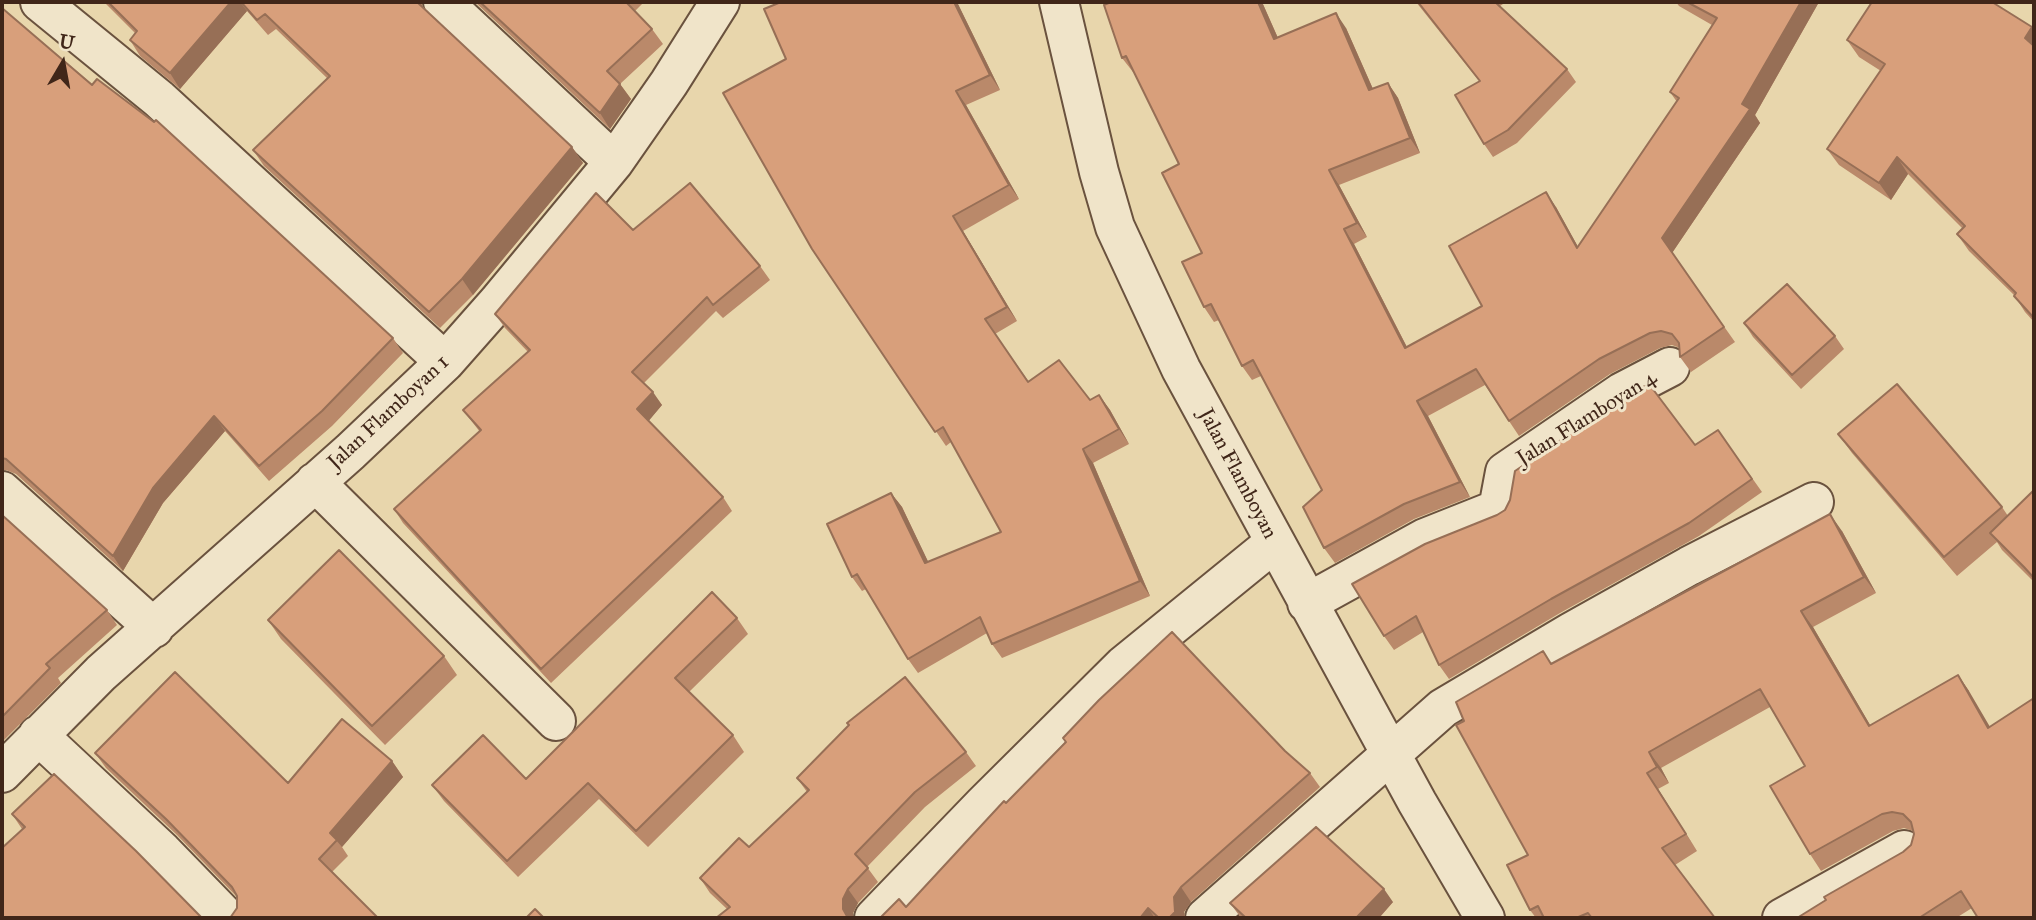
<!DOCTYPE html>
<style>
body{margin:0}
#map{position:relative;width:2036px;height:920px;overflow:hidden;background:#e8d6ac;font-family:"IM FELL Great Primer",serif}
canvas{display:block}
.frame{position:absolute;inset:0;border:4px solid #402619;pointer-events:none}
.north{position:absolute;left:28px;top:28px;width:70px;height:70px;-webkit-text-stroke:5px #f0e4c9;paint-order:stroke;rotate:10deg;font-size:19px;font-weight:700;line-height:28px;text-align:center;color:#402619}
.north::after{content:'';display:block;margin:auto;width:24px;height:32px;background:#402619;clip-path:polygon(50% 0,100% 100%,50% 72%,0 100%)}
</style>
<div id="map">
<canvas width="2036" height="920"></canvas>
<div class="frame"></div>
<div class="north">U</div>
</div>
<script>
const g = document.querySelector('canvas').getContext('2d');
g.lineJoin = 'round';
function shape(rows) {
  const path = new Path2D();
  for (const r of rows) {
    path.moveTo(r[0], r[1]);
    for (let i = 2; i < r.length; i += 2) path.lineTo(r[i], r[i + 1]);
  }
  return path;
}
function strokePath(path, color, width, dash) {
  g.strokeStyle = color;
  g.lineWidth = width;
  g.lineCap = dash ? 'butt' : 'round';
  g.setLineDash(dash || []);
  g.stroke(path);
}
function fill(path, color) {
  g.fillStyle = color;
  g.fill(path, 'evenodd');
}
function label(font, color, halo, rows, align = 'center') {
  g.font = font + ' "IM FELL Great Primer",serif';
  g.lineWidth = 6;
  g.setLineDash([]);
  g.textBaseline = 'middle';
  g.strokeStyle = halo;
  g.fillStyle = color;
  for (const [text, x, y, turn = 0] of rows) {
    g.save();
    g.translate(x, y);
    g.rotate((+turn || 0) * Math.PI / 180);
    g.textAlign = isNaN(turn) ? turn : align;
    if (halo) g.strokeText(text, 0, 0);
    g.fillText(text, 0, 0);
    g.restore();
  }
}
const minor = shape([
 [40,2,159,99,445,362],
 [443,2,614,162],
 [1059,2,1099,172,1115,227,1181,369,1417,802,1485,918],
 [315,482,556,721],
 [2,491,154,628],
 [1307,603,1425,538,1498,509,1505,472,1622,392,1670,367],
 [38,735,162,851,227,918],
 [2,773,101,673,350,452,445,362,498,302,614,162,669,83,720,2],
 [874,918,984,804,1124,665,1274,543],
 [1205,918,1443,708,1571,632,1689,566,1814,502],
 [1782,918,1904,850]
]);
strokePath(minor, '#6a523e', 42);
strokePath(minor, '#f0e4c9', 38);
fill(shape([
 [104,2,422,2,422,7,572,147,583,163,473,295,440,328,264,166,253,150,328,79,276,29,268,35,247,11,180,89,140,56,130,40,135,33],
 [475,2,644,2,635,11,652,29,663,44,620,84,631,99,610,129],
 [957,2,1000,90,966,105,1019,199,963,231,1017,321,995,334,1029,382,1090,400,1099,395,1110,410,1129,444,1093,463,1150,596,1002,658,992,644,987,633,918,673,908,659,866,589,862,591,852,577,891,493,902,507,928,562,1001,532,951,442,946,446,812,249],
 [1111,2,1262,2,1278,38,1346,28,1373,89,1388,83,1398,98,1420,153,1339,185,1367,237,1354,244,1407,347,1482,306,1556,207,1578,247,1677,102,1670,92,1712,25,1679,6,1676,2,1819,2,1755,115,1760,123,1672,253,1735,342,1691,372,1680,357,1680,348,1672,345,1660,348,1610,374,1519,436,1485,385,1428,416,1470,497,1414,519,1335,563,1324,548,1322,490,1261,376,1252,380,1242,366,1219,320,1214,322,1204,307,1202,253,1179,164,1134,72,1133,72,1122,58],
 [1416,2,1506,2,1500,6,1567,69,1576,82,1517,143,1493,157,1484,144,1479,81],
 [2,8,393,338,403,353,332,426,269,481,225,431,163,503,123,571,16,474,6,470,2,470],
 [2032,27,2034,31,2034,322,2025,312,2014,295,1969,251,1957,234,1963,229,1908,174,1891,200,1839,165,1827,149,1881,71,1859,57,1847,40],
 [633,230,760,266,770,280,723,318,716,311,644,383,662,405,648,421,723,497,732,511,551,683,403,523,394,509,480,432,463,410,528,352,505,328,495,314],
 [1744,323,1835,336,1844,349,1801,389,1753,337],
 [1718,430,1762,492,1699,536,1560,613,1449,679,1439,665,1423,632,1394,650,1384,636,1695,445],
 [1838,434,2002,507,2008,516,2034,490,2034,582,2002,550,1997,542,1957,576,1852,453],
 [2,515,107,610,117,625,58,678,61,683,2,742],
 [1842,531,1876,593,1813,627,1870,725,1958,675,1969,691,1972,908,1956,918,1797,918,1903,852,1911,845,1914,834,1913,831,1904,828,1893,831,1821,871,1810,854,1805,766,1770,707,1661,768,1669,783,1658,789,1697,851,1675,865,1715,918,1536,918,1530,910,1528,855,1464,721,1552,664],
 [737,618,748,634,689,692,733,735,744,752,648,847,599,799,518,877,444,801,432,785,526,779],
 [268,620,444,656,457,675,385,745,281,639],
 [1063,738,1285,751,1310,773,1320,787,1191,902,1184,912,1185,918,880,918,906,907,1065,742],
 [966,752,976,766,925,807,867,867,878,882,858,903,853,913,727,909,710,893,700,878,749,847,807,792,797,778],
 [95,753,288,783,392,761,403,777,342,847,348,856,332,872,232,918,237,908,237,897,177,835,106,768],
 [12,814,202,918,22,829],
 [1393,902,1379,918,1241,918,1230,903]
]), '#ba896a');
fill(shape([
 [231,2,240,2,247,11,180,89,170,73],
 [954,2,957,2,1000,90,990,75],
 [1258,2,1262,2,1285,54,1274,39],
 [1801,2,1819,2,1755,115,1760,123,1672,253,1662,238,1742,104],
 [1336,13,1346,28,1380,105,1369,90],
 [2032,27,2034,31,2034,52,2025,38],
 [1388,83,1398,98,1420,153,1410,138],
 [620,84,631,99,610,129,600,113],
 [956,91,966,105,1019,199,1009,185],
 [572,147,583,163,473,295,462,279],
 [1897,157,1908,174,1891,200,1879,183],
 [1329,170,1339,185,1367,237,1357,223],
 [1546,192,1556,207,1587,263,1577,248],
 [953,216,963,231,1017,321,1007,307],
 [1344,229,1354,244,1415,363,1405,348],
 [653,392,662,405,647,423,637,409],
 [1099,395,1110,410,1129,444,1119,429],
 [1417,401,1428,416,1470,497,1460,482],
 [214,416,225,431,163,503,123,571,113,556,153,488],
 [1083,449,1093,463,1150,596,1140,581],
 [891,493,902,507,936,578,925,563],
 [1830,514,1842,531,1876,593,1864,577],
 [1801,611,1813,627,1880,742,1869,726],
 [1958,675,1969,691,2000,744,1988,728],
 [1649,752,1661,768,1669,783,1657,767],
 [392,761,403,777,342,847,330,833],
 [1647,773,1658,789,1697,851,1686,834],
 [1181,887,1191,902,1184,912,1185,918,1169,918,1174,897],
 [848,889,858,903,853,913,853,918,848,918,843,909,843,899],
 [1384,889,1393,902,1379,918,1356,918],
 [1148,908,1155,918,1140,918]
]), '#976f56');
const building = shape([
 [108,2,231,2,170,73,130,40,137,31,108,2],
 [241,2,417,2,572,147,462,279,429,312,253,150,330,76,265,14,257,20,241,2],
 [480,2,626,2,652,29,607,71,620,84,600,113,480,2],
 [781,2,954,2,990,75,956,91,1009,185,953,216,1007,307,985,319,1028,382,1059,360,1090,400,1099,395,1119,429,1083,449,1140,581,992,644,980,617,908,659,857,574,852,577,827,524,891,493,925,563,1001,532,943,427,935,432,812,249,723,93,786,59,764,9,781,2],
 [1111,2,1258,2,1274,39,1336,13,1369,90,1388,83,1410,138,1329,170,1357,223,1344,229,1405,348,1482,306,1449,246,1546,192,1577,248,1679,98,1670,92,1717,18,1687,2,1801,2,1742,104,1750,109,1662,238,1724,327,1680,357,1679,343,1672,334,1661,331,1650,333,1599,359,1509,421,1476,369,1417,401,1460,482,1404,504,1324,548,1303,507,1322,490,1253,360,1242,366,1211,304,1204,307,1182,262,1202,253,1162,173,1179,164,1126,56,1122,58,1104,5,1111,2],
 [1418,2,1495,2,1567,69,1508,130,1484,144,1455,95,1480,81,1418,2],
 [1872,2,1992,2,2032,27,2025,38,2034,46,2034,318,2014,296,2016,293,1957,234,1965,226,1897,157,1879,183,1827,149,1885,64,1847,40,1872,2],
 [2,8,92,85,97,79,154,122,156,120,393,338,322,411,259,466,214,416,153,488,113,556,6,459,2,458,2,8],
 [690,183,760,266,713,305,707,297,632,372,653,392,637,409,723,497,541,669,394,509,481,430,463,410,530,350,495,314,596,193,633,230,690,183],
 [1787,284,1835,336,1792,375,1744,323,1787,284],
 [1649,384,1695,445,1718,430,1752,479,1689,523,1551,599,1439,665,1416,616,1384,636,1352,584,1425,544,1497,515,1505,510,1510,500,1515,471,1624,397,1649,384],
 [1897,384,2002,507,1944,557,1838,434,1897,384],
 [2034,490,2034,578,2024,567,1990,533,2034,490],
 [1830,514,1864,577,1801,611,1869,726,1958,675,1988,728,2034,698,2034,918,1978,918,1961,891,1919,918,1797,918,1826,900,1824,897,1903,852,1911,845,1914,834,1911,822,1903,814,1892,812,1882,814,1810,854,1770,786,1805,766,1760,689,1649,752,1657,767,1647,773,1686,834,1662,848,1715,918,1592,918,1588,913,1576,918,1544,918,1538,906,1530,910,1507,865,1528,855,1456,725,1464,721,1456,702,1543,651,1551,664,1830,514],
 [2,515,107,610,46,664,50,668,2,717,2,515],
 [339,550,444,656,372,726,268,620,339,550],
 [712,592,737,618,675,678,733,735,636,831,588,783,507,861,432,785,483,735,526,779,712,592],
 [1172,632,1285,751,1310,773,1181,887,1174,897,1175,912,1169,918,1159,918,1148,908,1140,918,880,918,899,899,906,907,1004,801,1006,803,1066,742,1063,738,1099,700,1172,632],
 [175,672,288,783,342,719,392,761,330,833,337,840,319,859,378,918,230,918,237,908,237,896,232,887,166,819,95,753,175,672],
 [905,677,966,752,915,792,855,854,868,868,848,889,843,899,843,909,848,918,716,918,730,907,700,878,739,838,749,847,809,790,797,778,849,725,847,723,905,677],
 [54,774,136,851,202,918,2,918,2,848,25,827,12,814,54,774],
 [1316,827,1384,889,1356,918,1246,918,1230,903,1316,827],
 [535,909,544,918,526,918,535,909]
]);
fill(building, '#d89f7b');
strokePath(building, '#976f56', 2);
label('21px', '#402619', '#f0e4c9', [
 ["Jalan Flamboyan 1",389,413,-43],
 ["Jalan Flamboyan 4",1587,419,-32],
 ["Jalan Flamboyan",1237,474,62]
]);
</script>
